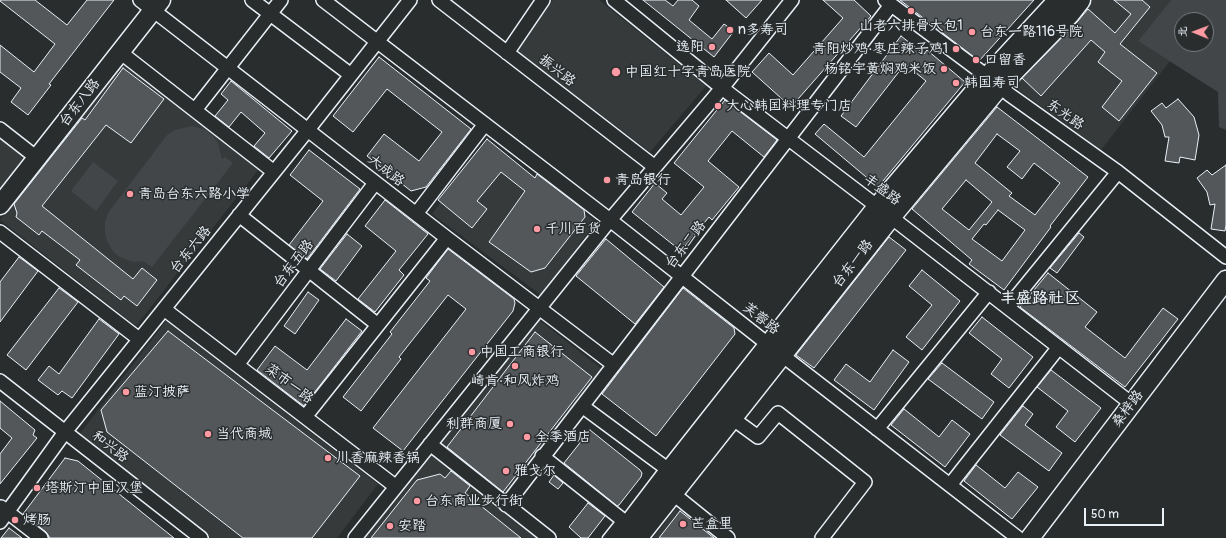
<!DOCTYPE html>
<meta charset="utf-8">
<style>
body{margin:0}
#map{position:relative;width:1226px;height:538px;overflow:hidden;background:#2a2d2e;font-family:Pangolin,"LXGW WenKai TC",sans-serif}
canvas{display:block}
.north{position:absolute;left:1174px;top:12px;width:40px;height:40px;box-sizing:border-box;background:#2a2d2e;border:1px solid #767b7f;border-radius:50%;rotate:271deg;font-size:11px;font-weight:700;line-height:16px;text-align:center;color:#e8f1f8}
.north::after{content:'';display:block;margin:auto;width:14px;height:18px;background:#ff9aa2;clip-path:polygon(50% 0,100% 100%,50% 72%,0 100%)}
.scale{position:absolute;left:1084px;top:508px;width:80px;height:18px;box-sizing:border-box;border:2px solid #e8f1f8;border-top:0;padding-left:5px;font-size:12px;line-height:14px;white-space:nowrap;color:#e8f1f8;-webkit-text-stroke:3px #2a2d2e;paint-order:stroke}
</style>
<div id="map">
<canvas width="1226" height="538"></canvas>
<div class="north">北</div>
<div class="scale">50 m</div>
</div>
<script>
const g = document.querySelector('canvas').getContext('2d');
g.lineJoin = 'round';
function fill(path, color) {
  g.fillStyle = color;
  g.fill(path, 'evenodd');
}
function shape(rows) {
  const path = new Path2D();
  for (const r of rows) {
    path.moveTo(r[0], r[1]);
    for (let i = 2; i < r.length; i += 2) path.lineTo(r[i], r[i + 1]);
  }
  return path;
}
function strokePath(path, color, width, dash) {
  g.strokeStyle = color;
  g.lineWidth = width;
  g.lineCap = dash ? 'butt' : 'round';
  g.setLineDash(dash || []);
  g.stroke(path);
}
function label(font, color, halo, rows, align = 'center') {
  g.font = font + ' Pangolin,"LXGW WenKai TC",sans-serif';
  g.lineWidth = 3;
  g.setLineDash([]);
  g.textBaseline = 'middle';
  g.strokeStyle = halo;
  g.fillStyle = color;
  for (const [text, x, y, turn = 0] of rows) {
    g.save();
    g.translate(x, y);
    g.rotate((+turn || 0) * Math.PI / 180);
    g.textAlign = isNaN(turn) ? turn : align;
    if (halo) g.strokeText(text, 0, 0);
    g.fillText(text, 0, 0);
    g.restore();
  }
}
fill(shape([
 [553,0,599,0,706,86,650,152,516,50],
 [1083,0,1171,0,1138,41,1170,61,1101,150,1009,83],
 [123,62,259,169,136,326,0,220],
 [0,138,26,158,0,191],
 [487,139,527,172,596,222,541,295,432,214],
 [538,319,603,370,505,495,436,444],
 [166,321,378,484,337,538,202,538,75,440],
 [430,452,537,538,365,538],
 [676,508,716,538,653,538]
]), '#363a3b');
fill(shape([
 [1171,0,1226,0,1226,130,1219,127,1218,92,1138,41],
 [1182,20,1206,20,1206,44,1182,44],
 [192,126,206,130,212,135,218,143,222,159,225,157,233,163,152,267,143,261,134,262,125,259,118,256,112,250,107,241,105,233,105,222,108,213,167,135,175,130],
 [93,162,118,181,96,211,71,191]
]), '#424648');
const building = shape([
 [0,0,35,0,67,25,87,0,114,0,49,84,51,85,28,115,11,102,21,88,0,72,0,45,34,72,55,44,0,1,0,0],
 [643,0,665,0,673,6,678,0,692,0,699,6,689,20,712,39,724,24,734,31,714,57,643,0],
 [726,0,762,0,746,18,726,0],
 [823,0,854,0,871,16,791,107,752,72,769,53,793,75,843,18,823,0],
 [900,0,1034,0,979,61,900,0],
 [1114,0,1142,0,1150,7,1120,44,1157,73,1119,121,1102,107,1122,81,1098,62,1105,52,1091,40,1041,96,1022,78,1077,22,1088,9,1115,33,1131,14,1114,0],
 [901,36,924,54,927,50,965,82,878,187,815,134,824,124,864,157,926,81,905,64,856,127,841,116,901,36],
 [379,57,471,129,426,187,411,191,367,156,384,134,419,161,442,132,387,89,353,132,333,116,379,57],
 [123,68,164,99,131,143,106,125,42,206,133,279,142,268,157,280,137,306,124,296,121,300,76,265,80,260,42,231,39,235,16,217,17,213,14,204,82,118,85,120,123,68],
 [231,81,292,131,269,158,254,146,265,133,241,112,229,127,215,116,228,100,221,94,231,81],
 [1178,99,1194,117,1199,135,1195,160,1180,157,1179,163,1165,161,1169,137,1165,137,1162,125,1151,111,1162,103,1166,108,1178,99],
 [725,100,777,140,764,157,732,131,708,161,739,187,712,220,709,217,681,251,632,212,655,183,667,193,662,199,681,215,704,187,674,163,725,100],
 [997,107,1088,177,1050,226,1051,227,1004,290,969,264,972,260,912,209,997,107],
 [997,134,1020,151,1007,167,1022,179,1034,163,1060,183,1035,215,1009,196,1012,193,975,163,997,134],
 [966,180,992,202,969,230,942,209,966,180],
 [998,210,1025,230,1002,261,972,239,984,224,986,225,998,210],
 [487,139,535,178,537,174,584,210,585,217,545,268,531,272,489,242,525,191,501,172,477,201,487,209,472,228,438,200,487,139],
 [309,150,360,189,307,259,289,245,323,201,290,175,309,150],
 [1226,165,1226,225,1225,231,1211,229,1215,204,1210,205,1207,192,1197,178,1207,170,1212,175,1226,165],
 [385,200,428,234,399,270,404,275,375,312,358,299,396,251,365,226,385,200],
 [1079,233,1084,237,1057,273,1050,268,1079,233],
 [347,234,362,246,336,281,320,269,347,234],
 [889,237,906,250,814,368,796,355,889,237],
 [606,239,664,287,635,324,576,276,606,239],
 [448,249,514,299,515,303,513,311,403,451,373,428,466,309,448,295,399,357,401,359,361,411,343,397,392,334,390,332,430,281,426,278,448,249],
 [19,257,38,271,0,322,0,282,19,257],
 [922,270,960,301,922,350,906,337,932,305,909,286,922,270],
 [1048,273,1097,312,1085,327,1125,358,1163,308,1178,319,1125,387,1020,307,1048,273],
 [59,288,78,302,26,370,7,355,59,288],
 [683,288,734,328,735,334,656,436,602,394,683,288],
 [308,292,319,300,295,334,284,326,308,292],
 [982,317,1033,357,1009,388,991,374,1002,359,969,333,982,317],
 [99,319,119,334,72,398,62,391,58,395,38,380,49,366,59,374,99,319],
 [346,319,362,331,304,406,257,370,275,346,307,370,346,319],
 [168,331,360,476,312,538,243,538,107,432,101,410,168,331],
 [535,332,592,377,503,492,447,447,535,332],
 [893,350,909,362,874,410,834,380,846,364,870,382,893,350],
 [942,363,994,402,982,419,928,379,942,363],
 [1051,370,1101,408,1075,442,1056,427,1068,411,1037,387,1051,370],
 [0,401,35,430,33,435,37,438,0,484,0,454,12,438,0,428,0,401],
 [1023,406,1033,414,1025,425,1062,453,1049,471,1000,435,1023,406],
 [904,409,939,437,952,420,970,434,945,467,891,425,904,409],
 [590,430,640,470,642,473,641,477,619,505,617,506,564,463,590,430],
 [65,458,78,461,174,538,50,538,46,532,23,514,65,458],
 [976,465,1005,488,1018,472,1038,487,1012,519,964,481,976,465],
 [451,471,470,486,465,493,521,538,371,538,417,480,440,474,445,478,451,471],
 [554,475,563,483,558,489,549,482,554,475],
 [588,503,605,516,588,538,581,538,569,527,588,503],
 [680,511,714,538,659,538,680,511],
 [9,528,22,538,1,538,9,528]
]);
fill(building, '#535759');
strokePath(building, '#e8f1f8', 1);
const lane = shape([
 [606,538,621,519]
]);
const street = shape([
 [140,0,447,238,614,365],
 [252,0,351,75],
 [323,0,610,220,769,345,1018,538],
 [439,0,655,167],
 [614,0,722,88,878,207,1132,404],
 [885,0,988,77,1010,95,1118,172,1226,257],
 [120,52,274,172],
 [507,53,543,0],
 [195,110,281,0],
 [0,129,37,158],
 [416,214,485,124],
 [239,215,378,325],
 [0,232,139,339],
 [1008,307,1118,172],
 [164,309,395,486],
 [237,365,375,183],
 [0,381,201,538],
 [582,406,670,471],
 [305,417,447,238],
 [732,418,758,437,778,413,865,482,822,538],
 [877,429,989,292],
 [430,444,549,538],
 [542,456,629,525],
 [950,485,1059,347],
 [666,488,728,538],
 [506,505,891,5],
 [1,507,41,538],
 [0,522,65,432,307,131,410,0],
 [355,538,610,220,722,88,792,0]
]);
const secondary = shape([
 [0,205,161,0],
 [1030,538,1226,280]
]);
const primary = shape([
 [619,538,670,471,878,207,988,77,1059,0],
 [637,538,891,216,999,86,1069,14,1080,0]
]);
strokePath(lane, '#e8f1f8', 9);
strokePath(street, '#e8f1f8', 16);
strokePath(secondary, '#e8f1f8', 21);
strokePath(primary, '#e8f1f8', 23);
strokePath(lane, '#2a2d2e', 6);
strokePath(street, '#2a2d2e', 13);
strokePath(secondary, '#2a2d2e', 18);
strokePath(primary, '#2a2d2e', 20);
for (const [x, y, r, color] of [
 [911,11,4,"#ff9aa2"],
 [730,30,4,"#ff9aa2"],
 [972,32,4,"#ff9aa2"],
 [712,47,4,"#ff9aa2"],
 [956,49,4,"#ff9aa2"],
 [976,60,4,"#ff9aa2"],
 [944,69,4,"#ff9aa2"],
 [616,72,5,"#ff9aa2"],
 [956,83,4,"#ff9aa2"],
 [718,106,4,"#ff9aa2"],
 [607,180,4,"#ff9aa2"],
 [130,194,4,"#ff9aa2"],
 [537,229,4,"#ff9aa2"],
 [472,352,4,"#ff9aa2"],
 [515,366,4,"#ff9aa2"],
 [126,392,4,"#ff9aa2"],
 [510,424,4,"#ff9aa2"],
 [208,434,4,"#ff9aa2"],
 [527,437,4,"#ff9aa2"],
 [328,458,4,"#ff9aa2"],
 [506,471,4,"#ff9aa2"],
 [37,488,4,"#ff9aa2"],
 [417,501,4,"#ff9aa2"],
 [15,520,4,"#ff9aa2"],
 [683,524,4,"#ff9aa2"],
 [390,526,4,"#ff9aa2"]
]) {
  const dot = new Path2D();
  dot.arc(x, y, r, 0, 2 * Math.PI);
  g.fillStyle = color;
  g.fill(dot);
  strokePath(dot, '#2a2d2e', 1.5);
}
label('14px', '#e8f1f8', '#2a2d2e', [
 ["山老六排骨大包1",911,26,"center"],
 ["n多寿司",738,30],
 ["台东一路116号院",980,32],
 ["逸阳",704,47,"right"],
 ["青阳炒鸡·枣庄辣子鸡1",948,49,"right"],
 ["口留香",984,60],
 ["杨铭宇黄焖鸡米饭",936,69,"right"],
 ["中国红十字青岛医院",625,72],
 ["韩国寿司",964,83],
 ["大心韩国料理专门店",726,106],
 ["青岛银行",615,180],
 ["青岛台东六路小学",138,194],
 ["千川百货",545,229],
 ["中国工商银行",480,352],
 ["崎肯·和风炸鸡",515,381,"center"],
 ["蓝汀披萨",134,392],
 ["利群商厦",502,424,"right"],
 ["当代商城",216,434],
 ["全季酒店",535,437],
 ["川香麻辣香锅",336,458],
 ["雅戈尔",514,471],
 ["塔斯汀中国汉堡",45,488],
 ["台东商业步行街",425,501],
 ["烤肠",23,520],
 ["芒盒里",691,524],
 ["安踏",398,526]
], 'left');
label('14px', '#e8f1f8', '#2a2d2e', [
 ["振兴路",557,71,38],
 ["台东八路",80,103,-52],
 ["东光路",1065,115,35],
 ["大成路",386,171,38],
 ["丰盛路",882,190,37],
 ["台东二路",686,245,-52],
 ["台东六路",191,250,-51],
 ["台东五路",294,264,-53],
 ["台东一路",853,264,-52],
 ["芙蓉路",761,319,38],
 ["菜市一路",289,384,37],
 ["桑梓路",1128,409,-53],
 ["和兴路",110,447,38]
]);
label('bold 16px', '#e8f1f8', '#2a2d2e', [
 ["丰盛路社区",1040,299]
]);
</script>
